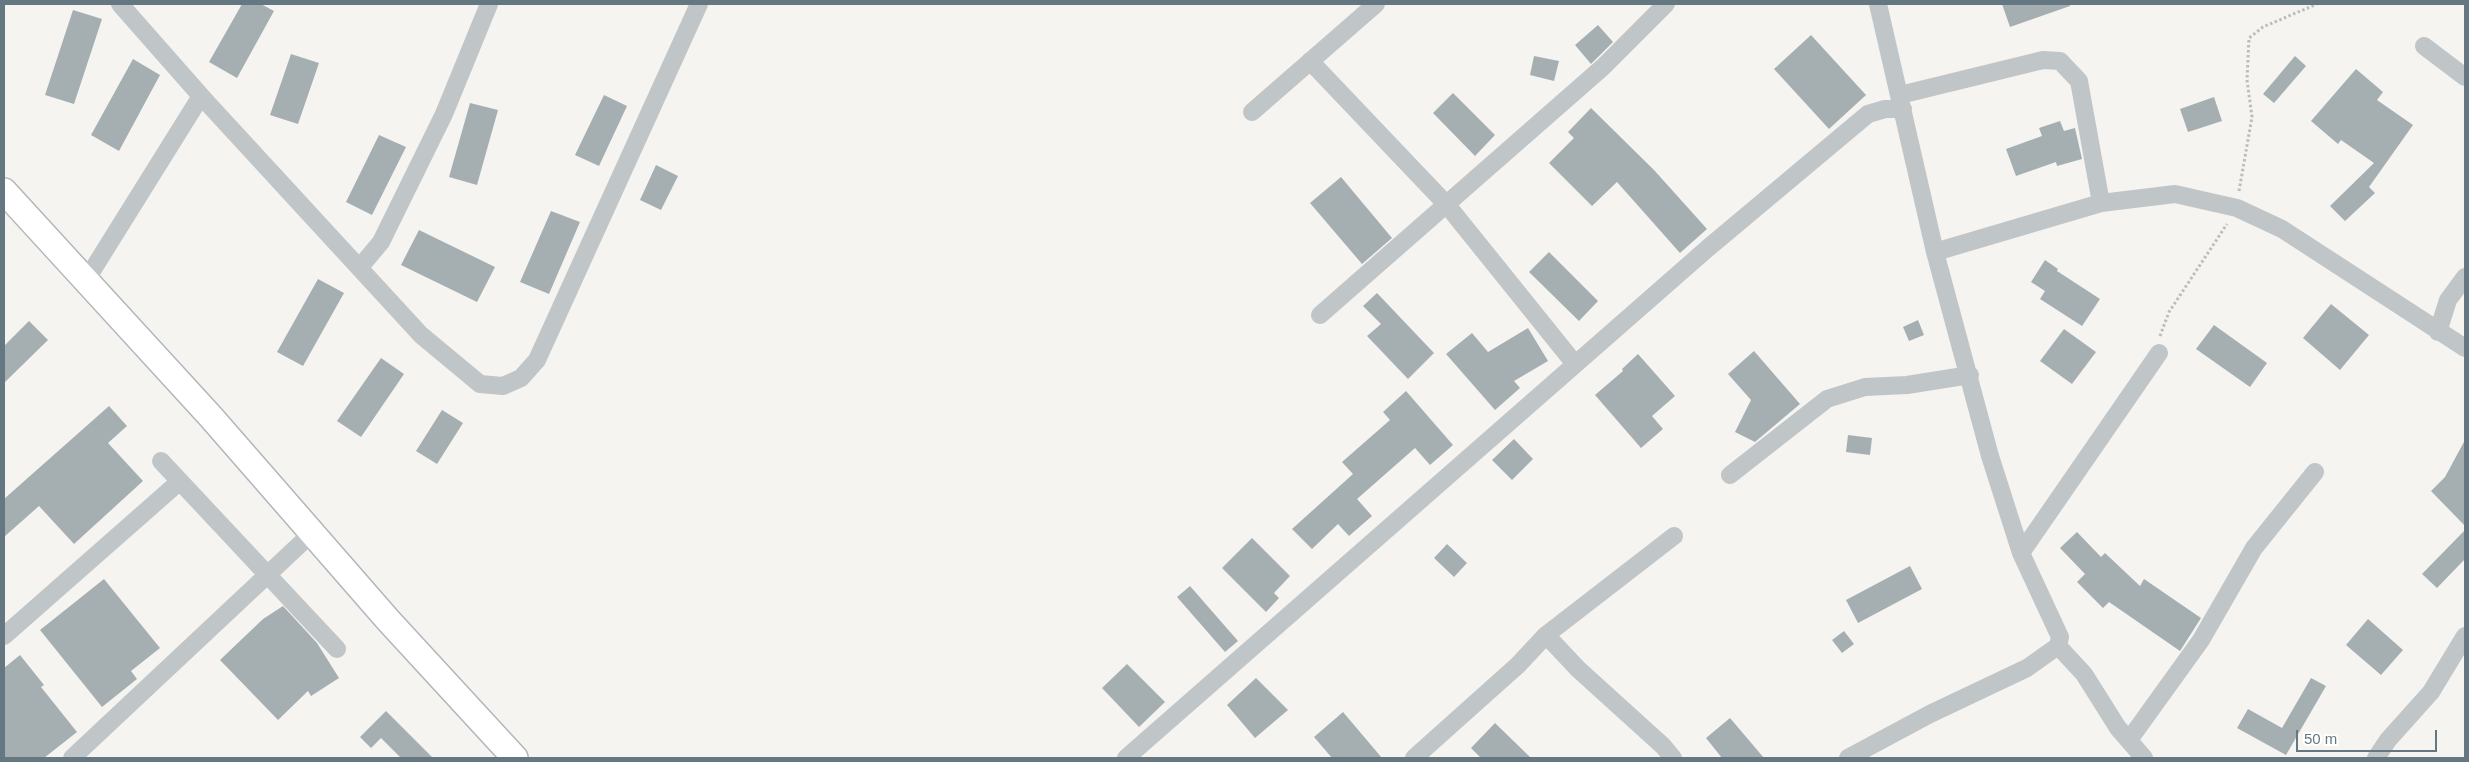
<!DOCTYPE html>
<style>
body{margin:0}
#map{position:relative;width:2469px;height:762px;overflow:hidden;background:#f5f4f1;font-family:Helvetica,sans-serif}
canvas{display:block}
.frame{position:absolute;inset:0;border:5px solid #657881;pointer-events:none}
.scale{position:absolute;left:2296px;top:730px;width:141px;height:22px;box-sizing:border-box;border:2px solid #657881;border-top:0;padding-left:6px;font-size:15px;line-height:18px;white-space:nowrap;color:#657881;-webkit-text-stroke:4px #fff;paint-order:stroke}
</style>
<div id="map">
<canvas width="2469" height="762"></canvas>
<div class="frame"></div>
<div class="scale">50 m</div>
</div>
<script>
const g = document.querySelector('canvas').getContext('2d');
g.lineJoin = 'round';
function fill(path, color) {
  g.fillStyle = color;
  g.fill(path, 'evenodd');
}
function shape(rows) {
  const path = new Path2D();
  for (const r of rows) {
    path.moveTo(r[0], r[1]);
    for (let i = 2; i < r.length; i += 2) path.lineTo(r[i], r[i + 1]);
  }
  return path;
}
function strokePath(path, color, width, dash) {
  g.strokeStyle = color;
  g.lineWidth = width;
  g.lineCap = dash ? 'butt' : 'round';
  g.setLineDash(dash || []);
  g.stroke(path);
}
fill(shape([
 [242,4,261,4,274,11,237,78,209,62],
 [2002,4,2070,4,2070,6,2010,27],
 [73,10,102,19,74,104,45,95],
 [1598,25,1613,42,1591,64,1575,45],
 [1811,35,1866,95,1829,129,1774,69],
 [291,54,319,63,298,124,270,115],
 [1534,56,1559,61,1554,81,1530,75],
 [2295,56,2306,66,2274,103,2263,94],
 [133,59,160,75,119,151,91,135],
 [2356,69,2383,92,2377,100,2413,125,2369,187,2375,193,2345,221,2330,206,2374,163,2341,140,2338,144,2311,121],
 [1453,93,1495,135,1475,156,1433,113],
 [604,95,627,106,599,166,575,155],
 [2214,97,2222,121,2188,132,2180,109],
 [470,103,498,110,477,185,449,177],
 [1591,108,1654,170,1707,229,1680,253,1617,182,1592,206,1549,163,1574,138,1568,132],
 [2060,121,2064,131,2075,128,2082,159,2057,166,2056,162,2016,176,2006,149,2042,136,2039,128],
 [379,135,406,147,372,215,346,202],
 [656,165,678,176,661,210,640,200],
 [1341,177,1392,238,1362,264,1310,203],
 [551,211,580,222,549,294,520,282],
 [419,230,495,267,477,302,401,265],
 [1549,252,1598,301,1579,321,1529,272],
 [2045,260,2058,269,2057,271,2100,299,2082,326,2040,299,2045,291,2031,282],
 [318,279,344,293,303,366,277,352],
 [1377,293,1434,353,1408,379,1367,336,1381,324,1363,306],
 [2331,304,2369,335,2340,370,2303,338],
 [1918,320,1924,335,1909,341,1903,327],
 [29,321,48,340,4,383,4,346],
 [2214,325,2267,363,2250,387,2196,349],
 [1528,328,1548,361,1514,381,1520,388,1495,410,1446,354,1472,333,1488,352],
 [2064,329,2096,352,2072,384,2040,361],
 [1754,351,1800,404,1755,442,1735,432,1751,400,1728,374],
 [1638,354,1675,396,1652,416,1663,429,1641,448,1595,395,1623,371,1622,369],
 [381,358,404,374,361,437,337,421],
 [1406,391,1453,445,1430,465,1415,448,1357,499,1372,516,1349,536,1338,524,1312,549,1292,529,1353,474,1342,462,1390,420,1383,412],
 [109,406,127,426,108,443,143,481,74,544,39,506,4,537,4,499],
 [442,410,463,423,437,464,416,451],
 [1848,435,1872,438,1870,455,1846,452],
 [1514,439,1533,459,1512,480,1492,460],
 [2465,440,2465,526,2431,491,2445,477],
 [2465,530,2465,559,2437,588,2422,574],
 [2077,532,2101,557,2105,553,2140,586,2144,579,2201,618,2180,651,2109,602,2103,608,2077,582,2085,574,2060,548],
 [1252,538,1290,576,1274,593,1279,598,1266,612,1222,568],
 [1447,544,1467,563,1454,577,1434,558],
 [1910,566,1922,589,1858,623,1846,600],
 [104,579,160,648,131,671,137,679,102,707,40,630],
 [1190,586,1238,641,1225,652,1177,597],
 [283,606,317,643,339,678,311,696,308,691,278,720,220,660,263,619],
 [2368,619,2403,650,2381,675,2346,645],
 [1844,631,1854,644,1842,653,1832,640],
 [20,655,44,685,41,687,77,732,44,758,4,758,4,668],
 [1127,664,1165,702,1139,727,1102,688],
 [1256,678,1288,710,1255,738,1227,705],
 [2311,678,2326,686,2286,755,2237,728,2248,709,2282,728],
 [386,711,433,758,401,758,381,738,371,748,360,737],
 [1343,712,1382,758,1332,758,1314,737],
 [1730,718,1764,758,1722,758,1706,738],
 [1495,723,1531,758,1481,758,1471,748]
]), '#a5afb2');
const secondary = shape([
 [4,191,211,417,388,620,515,758]
]);
strokePath(secondary, '#b0b7ba', 28);
strokePath(shape([
 [2239,191,2252,117,2247,80,2249,38,2263,27,2317,4],
 [2160,336,2169,312,2227,224]
]), '#babdbe', 3, [2.5, 2.5]);
strokePath(shape([
 [120,4,201,96,421,335,480,384,503,386,521,378,537,360,699,4],
 [2424,46,2465,77],
 [1310,61,1447,205,1575,364],
 [1900,95,2043,60,2060,61,2079,81,2101,203],
 [1252,112,1376,4],
 [1935,252,2101,203,2175,194,2237,208,2282,229,2465,348],
 [360,267,381,242,444,114,489,4],
 [85,282,201,96],
 [1320,315,1603,67,1666,4],
 [2438,332,2448,300,2465,277],
 [161,461,337,649],
 [1730,475,1827,399,1865,387,1907,385,1970,375],
 [2021,553,2159,353],
 [4,636,179,482],
 [2058,646,2084,674,2118,728,2144,758],
 [2129,740,2201,640,2254,548,2315,472],
 [72,758,312,533],
 [1126,758,1708,248,1868,114,1885,109,1903,109],
 [1414,758,1518,665,1546,635],
 [1673,758,1663,746,1578,669,1546,635,1674,536],
 [1848,758,1930,714,2027,668,2058,646,2060,637,2021,553,1990,456,1935,252,1878,4],
 [2376,758,2388,740,2431,692,2465,636]
]), '#c0c5c7', 18);
strokePath(secondary, '#fff', 25);
</script>
